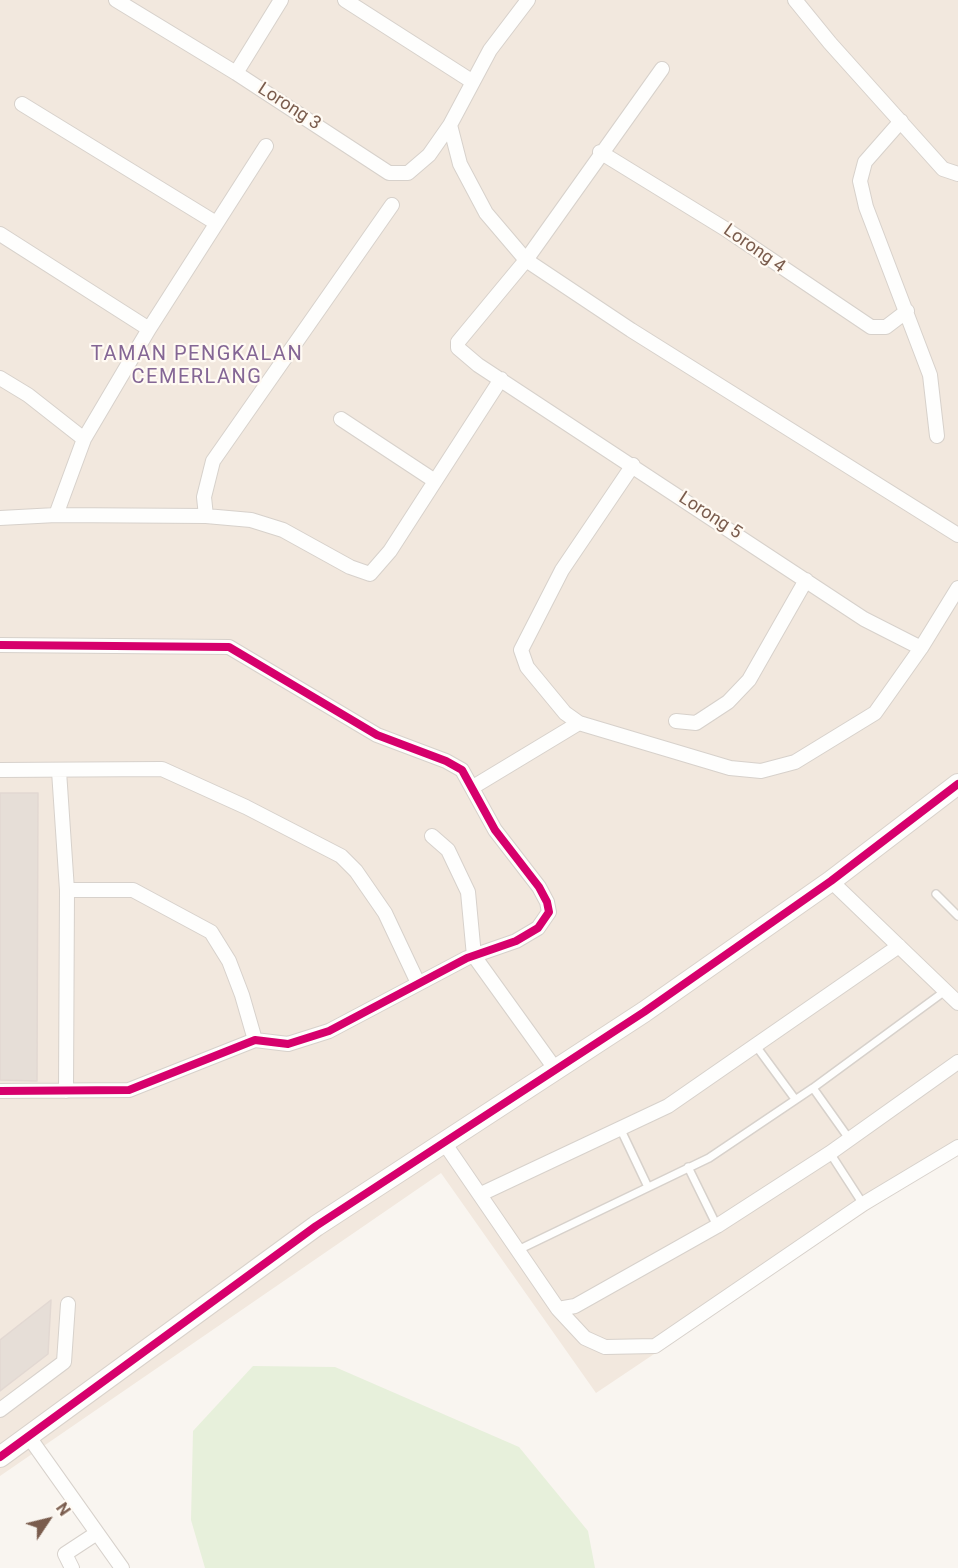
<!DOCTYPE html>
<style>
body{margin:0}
#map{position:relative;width:958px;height:1568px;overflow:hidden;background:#f9f5f0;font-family:Roboto,sans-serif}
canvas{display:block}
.north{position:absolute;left:18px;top:1490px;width:60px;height:60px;-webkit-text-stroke:4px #fffaf3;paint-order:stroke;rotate:55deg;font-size:16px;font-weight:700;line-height:24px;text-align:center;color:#7a5c4d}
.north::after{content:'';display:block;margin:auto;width:21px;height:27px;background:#7a5c4d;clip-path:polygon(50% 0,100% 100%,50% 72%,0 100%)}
</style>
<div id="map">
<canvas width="958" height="1568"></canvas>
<div class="north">N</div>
</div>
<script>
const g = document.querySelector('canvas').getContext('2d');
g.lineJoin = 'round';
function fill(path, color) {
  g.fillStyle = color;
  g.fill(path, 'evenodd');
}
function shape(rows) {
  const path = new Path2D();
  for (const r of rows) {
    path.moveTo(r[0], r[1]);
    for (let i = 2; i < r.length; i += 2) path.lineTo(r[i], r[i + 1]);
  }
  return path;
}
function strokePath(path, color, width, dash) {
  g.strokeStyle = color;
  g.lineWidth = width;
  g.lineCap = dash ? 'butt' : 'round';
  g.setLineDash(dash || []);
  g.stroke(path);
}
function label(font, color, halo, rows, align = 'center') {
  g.font = font + ' Roboto,sans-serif';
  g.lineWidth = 4.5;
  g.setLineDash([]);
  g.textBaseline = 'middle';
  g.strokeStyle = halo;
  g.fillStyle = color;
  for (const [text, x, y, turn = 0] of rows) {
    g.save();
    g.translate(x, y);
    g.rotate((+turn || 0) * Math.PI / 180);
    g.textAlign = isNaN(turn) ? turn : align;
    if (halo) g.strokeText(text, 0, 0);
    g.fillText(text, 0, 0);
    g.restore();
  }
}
fill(shape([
 [0,0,958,0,958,1150,596,1393,441,1173,0,1476]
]), '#f2e8de');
fill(shape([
 [253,1366,335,1367,519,1447,588,1531,595,1568,205,1568,191,1520,193,1431]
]), '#e7f0db');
const building = shape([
 [0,793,38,793,37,1081,0,1080,0,793],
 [51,1300,48,1354,0,1391,0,1340,51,1300]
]);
fill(building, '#e6ded7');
strokePath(building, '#e2d8d2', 1.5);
const lane = shape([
 [936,894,958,916],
 [756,1046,795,1099],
 [813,1088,850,1140],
 [620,1128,648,1187],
 [830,1153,863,1204],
 [688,1167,717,1226],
 [518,1250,709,1158,813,1088,945,991]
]);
const street = shape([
 [116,0,236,73,389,173,408,173,429,155,450,125],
 [345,0,473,82],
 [528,0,490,50,450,125,460,164,486,213,526,260,631,330,958,535],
 [795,0,830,43,943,169,958,174],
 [662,69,526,260,458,342,458,348,478,365,864,619,921,648],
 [236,73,281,0],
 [22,104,216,223],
 [901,121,865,162,860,181,866,207,930,375,937,436],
 [600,152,727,230,871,327,886,327,907,311],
 [0,234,149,329],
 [0,378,28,395,84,439],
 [341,419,435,481],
 [633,465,562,570,521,650,527,667,565,713,579,723,730,768,761,771,795,762,875,713,921,648,958,588],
 [56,515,206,516,251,520,283,530,350,567,370,574,390,551,501,379],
 [206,516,204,497,213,461,392,205],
 [0,518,56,515,84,439,149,329,266,146],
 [0,645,229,647,377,735,446,761,462,770,495,830,539,887,547,902,549,912,538,928,516,941,467,958,329,1031,288,1044,255,1040,129,1090,0,1091],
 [676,721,696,723,728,702,749,680,806,580],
 [0,770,162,769,246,807,341,856,356,871,385,913,418,983],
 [59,771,67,890,66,1091],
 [473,787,579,723],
 [432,836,448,850,468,892,474,956,556,1070],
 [831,881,958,1003],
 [67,890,133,890,211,932,229,961,242,995,255,1040],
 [445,1144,558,1309,575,1306,717,1226,830,1153,958,1062],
 [481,1194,668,1106,899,946],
 [558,1309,585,1338,605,1347,655,1346,863,1204,958,1147],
 [0,1410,64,1362,68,1304],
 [29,1437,122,1568],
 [72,1568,65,1554,97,1533]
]);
const secondary = shape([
 [0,1457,316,1226,644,1012,831,881,958,784]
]);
strokePath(lane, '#d7d1cb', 10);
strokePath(street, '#d7d1cb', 16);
strokePath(secondary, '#d9d2cb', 22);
strokePath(lane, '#fefefd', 7);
strokePath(street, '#fefefd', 14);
strokePath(secondary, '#fefefd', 20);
strokePath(shape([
 [0,645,229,647,377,735,446,761,462,770,495,830,539,887,547,902,549,912,538,928,516,941,467,958,329,1031,288,1044,255,1040,129,1090,0,1091],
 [0,1457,316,1226,644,1012,831,881,958,784]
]), '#d6006c', 8);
label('18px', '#7a5c4d', '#fffaf3', [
 ["Lorong 3",289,107,33],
 ["Lorong 4",754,249,35],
 ["Lorong 5",710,516,33]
]);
g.letterSpacing = '1.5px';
label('20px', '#846695', '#fffaf3', [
 ["TAMAN PENGKALAN",197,355],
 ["CEMERLANG",197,378]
]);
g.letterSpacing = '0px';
</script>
